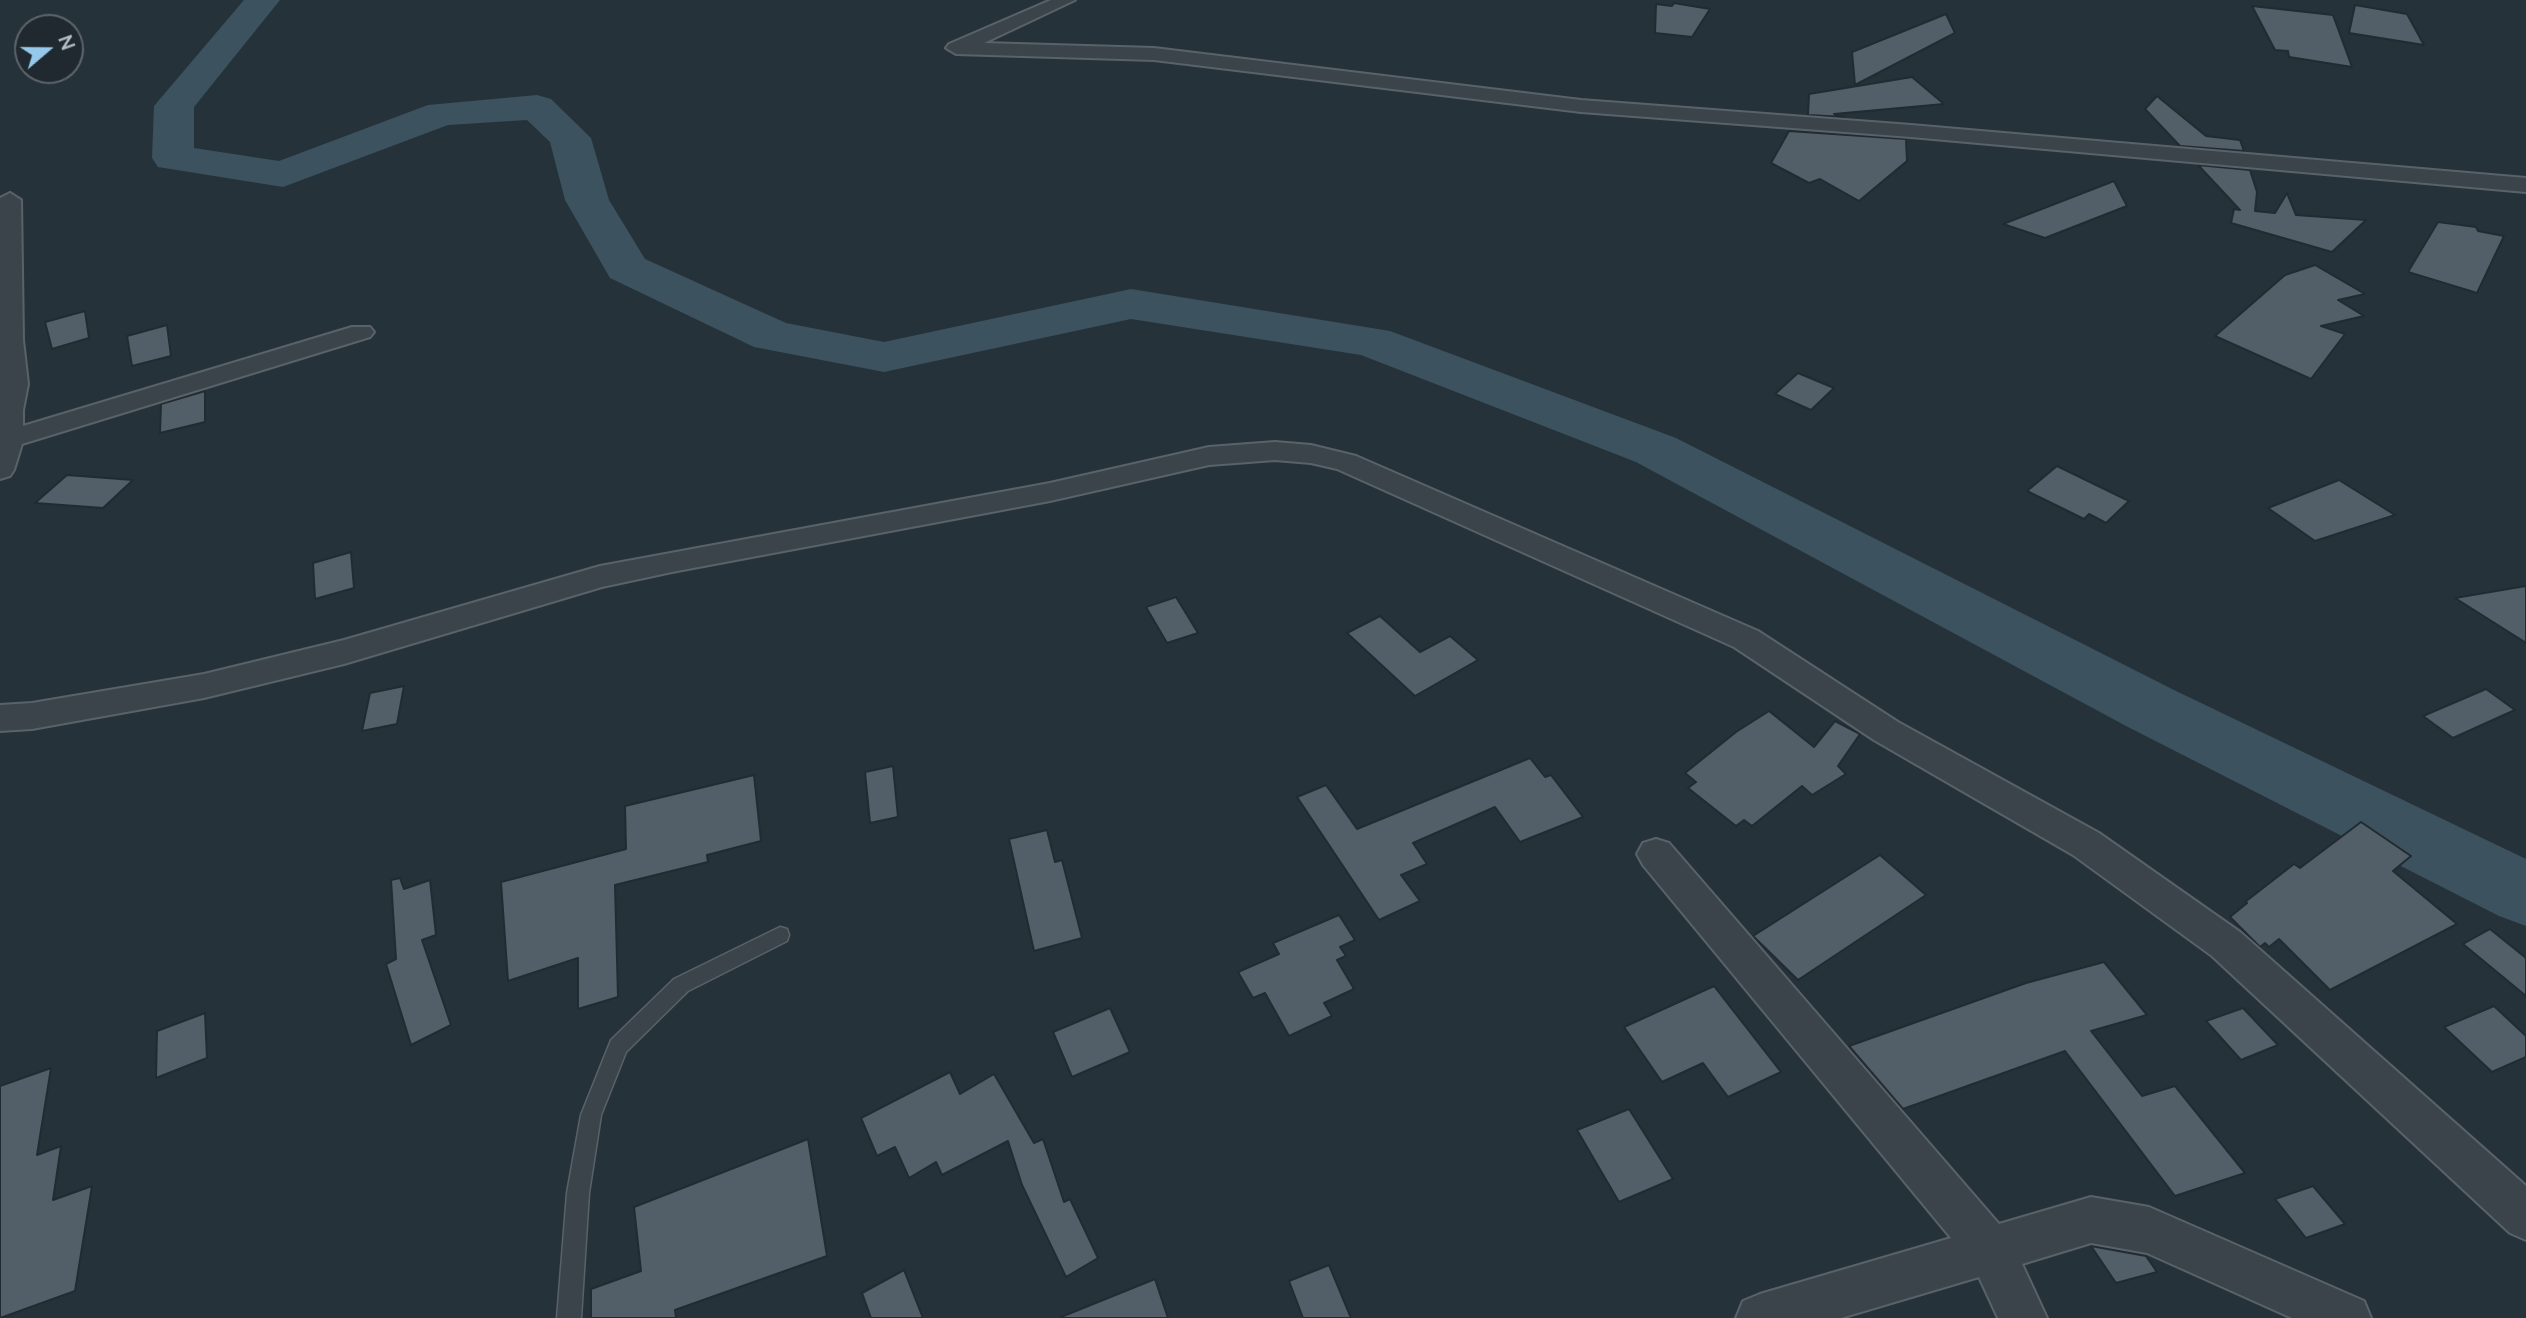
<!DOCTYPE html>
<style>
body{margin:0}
#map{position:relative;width:2526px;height:1318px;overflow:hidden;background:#26323a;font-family:Mulish,sans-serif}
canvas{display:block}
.north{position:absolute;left:14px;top:14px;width:70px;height:70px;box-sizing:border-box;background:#1f292f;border:2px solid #5b656b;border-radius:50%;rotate:70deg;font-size:19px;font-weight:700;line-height:28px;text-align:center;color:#b5bfc6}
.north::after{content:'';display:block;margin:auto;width:24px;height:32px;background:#95c8eb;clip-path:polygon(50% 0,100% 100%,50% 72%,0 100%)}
</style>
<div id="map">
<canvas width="2526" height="1318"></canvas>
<div class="north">N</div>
</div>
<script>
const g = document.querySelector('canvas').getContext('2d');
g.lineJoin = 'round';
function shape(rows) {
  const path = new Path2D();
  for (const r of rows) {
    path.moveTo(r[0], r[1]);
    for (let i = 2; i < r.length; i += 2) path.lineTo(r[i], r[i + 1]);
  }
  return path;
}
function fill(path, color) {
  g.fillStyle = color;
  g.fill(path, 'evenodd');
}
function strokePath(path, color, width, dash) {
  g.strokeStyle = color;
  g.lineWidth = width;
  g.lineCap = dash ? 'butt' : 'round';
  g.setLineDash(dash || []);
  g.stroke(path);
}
fill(shape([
 [244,0,280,0,194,107,194,148,279,161,428,105,537,95,551,99,591,138,609,200,645,259,786,323,884,342,1131,289,1390,331,1676,438,2174,690,2526,859,2526,926,2499,916,2126,726,1636,462,1361,355,1131,319,884,372,754,347,610,278,565,200,550,142,527,120,448,125,283,187,158,167,152,158,154,106,244,0]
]), '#3c525e');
const building = shape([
 [1674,3,1710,9,1692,37,1655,33,1656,4,1672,6,1674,3],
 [2355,5,2407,14,2424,45,2349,33,2355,5],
 [2252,6,2333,15,2352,67,2289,57,2288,51,2275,50,2252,6],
 [1946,14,1955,33,1855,85,1852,52,1946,14],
 [1912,77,1944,104,1834,114,1844,117,1808,115,1809,94,1912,77],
 [2157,96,2206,136,2240,140,2244,151,2180,146,2145,109,2157,96],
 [1789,131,1906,139,1907,161,1859,201,1820,179,1809,183,1771,163,1789,131],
 [2198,165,2250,170,2257,192,2255,211,2275,213,2287,193,2296,215,2366,220,2332,252,2231,223,2234,209,2240,210,2198,165],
 [2114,181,2127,206,2045,238,2003,224,2114,181],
 [2438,222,2476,227,2478,231,2504,236,2477,293,2408,272,2438,222],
 [2315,265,2365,294,2338,300,2364,316,2321,326,2345,334,2311,379,2215,336,2285,275,2315,265],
 [85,311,89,338,52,349,45,322,85,311],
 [167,325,171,356,132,366,127,336,167,325],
 [1798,373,1834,388,1811,410,1775,394,1798,373],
 [205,391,205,422,160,433,161,404,205,391],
 [2057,466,2129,501,2106,523,2089,514,2084,519,2027,491,2057,466],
 [67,475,133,480,103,508,35,503,67,475],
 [2339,480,2395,515,2315,541,2268,508,2339,480],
 [351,552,354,588,315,599,313,563,351,552],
 [2526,586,2526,643,2455,598,2508,589,2526,586],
 [1176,597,1198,633,1167,643,1146,607,1176,597],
 [1380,616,1420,652,1450,636,1478,660,1415,696,1347,633,1380,616],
 [404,686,397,724,362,731,370,693,404,686],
 [2486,689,2515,710,2453,738,2423,716,2486,689],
 [1769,711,1814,747,1835,721,1860,734,1838,766,1846,774,1812,795,1802,786,1752,826,1744,820,1736,826,1688,788,1696,782,1685,773,1736,732,1769,711],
 [1530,758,1545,777,1551,775,1583,817,1520,842,1495,807,1413,843,1427,864,1401,875,1420,901,1379,920,1297,797,1326,785,1357,829,1530,758],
 [893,766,898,817,870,823,865,772,893,766],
 [754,775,761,841,707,855,708,862,615,885,618,997,578,1009,578,958,508,981,501,882,626,849,625,806,754,775],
 [2361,822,2411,856,2393,871,2457,924,2330,990,2279,939,2269,947,2265,943,2260,947,2230,917,2247,903,2245,902,2294,864,2300,868,2361,822],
 [1047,830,1055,862,1062,860,1082,938,1034,951,1009,839,1047,830],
 [1880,855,1926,895,1798,980,1753,936,1880,855],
 [400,878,404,889,430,880,436,935,422,940,451,1025,411,1045,386,964,396,959,391,880,400,878],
 [1339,915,1355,940,1340,947,1346,956,1337,960,1354,989,1324,1003,1332,1016,1289,1036,1265,993,1253,998,1238,972,1279,954,1273,943,1339,915],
 [2490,929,2526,958,2526,996,2463,944,2490,929],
 [2104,962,2147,1015,2091,1031,2142,1096,2175,1086,2245,1173,2175,1196,2065,1051,1903,1109,1849,1046,2026,983,2104,962],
 [1714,986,1781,1072,1728,1097,1703,1063,1662,1082,1624,1027,1714,986],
 [2494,1006,2526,1036,2526,1057,2492,1072,2444,1027,2494,1006],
 [1110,1008,1130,1052,1072,1077,1053,1032,1110,1008],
 [2243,1008,2278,1045,2241,1060,2206,1021,2243,1008],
 [205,1013,207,1058,156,1078,157,1031,205,1013],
 [51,1068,37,1155,61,1146,53,1200,92,1186,75,1291,0,1318,0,1086,51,1068],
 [950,1072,960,1094,994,1074,1034,1143,1043,1139,1064,1202,1070,1199,1098,1258,1066,1277,1022,1185,1008,1141,942,1175,936,1162,909,1178,895,1147,877,1156,861,1118,950,1072],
 [1629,1109,1673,1179,1619,1202,1577,1130,1629,1109],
 [808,1139,827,1256,675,1310,676,1318,591,1318,591,1289,641,1271,634,1207,808,1139],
 [2313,1186,2345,1224,2306,1238,2275,1199,2313,1186],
 [2091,1246,2146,1256,2157,1272,2116,1283,2091,1246],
 [1329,1265,1351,1318,1303,1318,1289,1281,1329,1265],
 [904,1270,923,1318,871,1318,862,1293,904,1270],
 [1155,1279,1168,1318,1061,1318,1061,1317,1155,1279]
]);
fill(building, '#525f68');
strokePath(building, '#212b31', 2);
const service = shape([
 [780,927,787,929,789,935,787,941,688,991,626,1052,601,1115,589,1193,581,1318,557,1318,567,1193,581,1115,611,1040,674,979,780,927]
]);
const minor = shape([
 [1051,0,1075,0,984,43,1154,48,1581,100,1911,125,2526,178,2526,192,1911,137,1581,112,1154,60,956,54,946,48,949,44,1051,0],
 [10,193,21,200,23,340,28,384,23,410,23,426,352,327,370,327,374,332,370,337,22,444,14,470,10,476,0,479,0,198,10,193],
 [1275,442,1311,445,1356,456,1758,631,1898,722,2099,833,2240,932,2526,1186,2526,1240,2510,1233,2212,956,2073,855,1874,740,1734,647,1337,469,1311,463,1275,460,1209,465,1050,501,672,572,602,587,344,664,204,698,32,729,0,731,0,705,32,703,204,674,344,640,600,566,1050,483,1209,447,1275,442],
 [1656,839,1669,843,1999,1224,2091,1197,2149,1207,2364,1301,2371,1318,2292,1318,2147,1253,2091,1243,2022,1264,2047,1318,1998,1318,1979,1277,1841,1318,1736,1318,1743,1301,1760,1294,1951,1238,1643,865,1637,854,1643,843,1656,839]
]);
strokePath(service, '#586268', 3);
strokePath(minor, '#586268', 4);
fill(service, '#3a444a');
fill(minor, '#3a444a');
</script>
